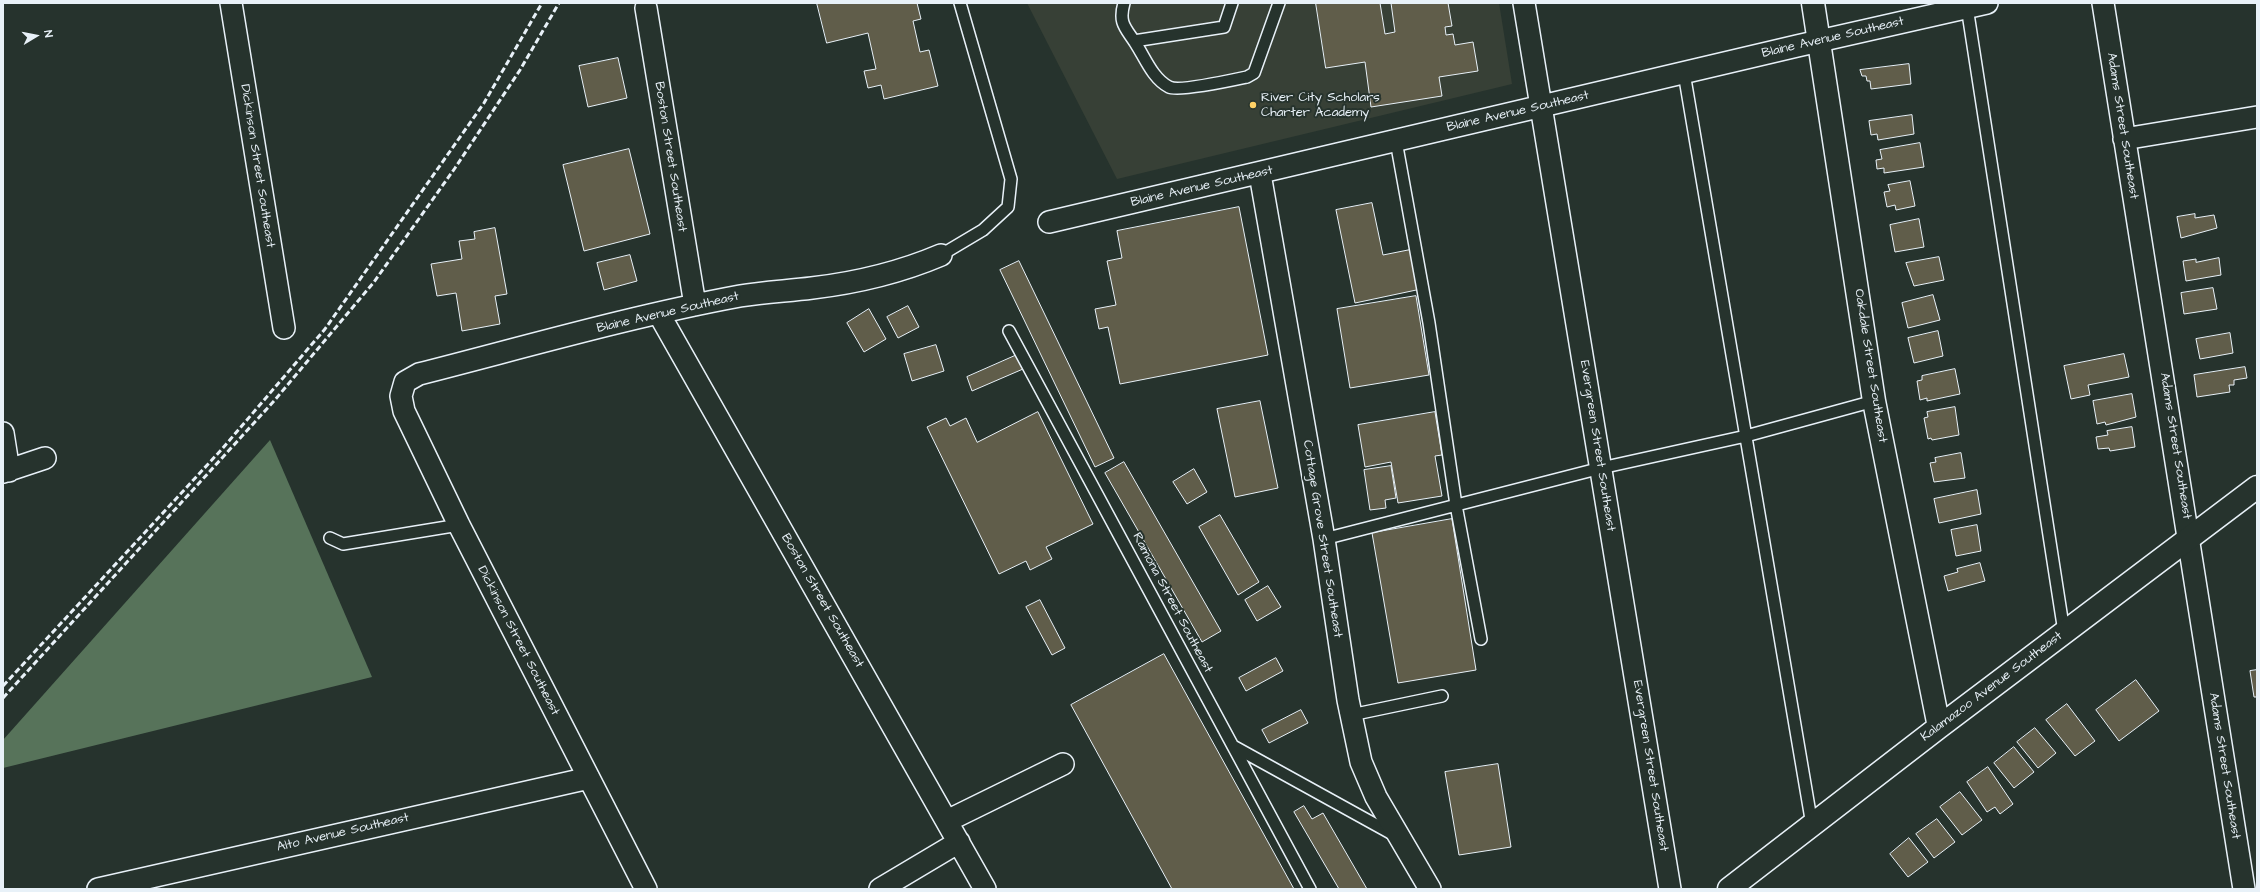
<!DOCTYPE html>
<html>
<head>
<meta charset="utf-8">
<style>
	body { margin:0 }
	#map { position:relative; width:2260px; height:892px; overflow:hidden; background:#26332d; font-family:"Architects Daughter",sans-serif }
	canvas { display:block }
	.frame { position:absolute; inset:0; border:4px solid #e8f1f8; pointer-events:none }
	.north { position:absolute; left:16px; top:16px; width:40px; height:40px; -webkit-text-stroke:3px #26332d; paint-order:stroke; rotate:80deg; font-size:11px; font-weight:700; line-height:16px; text-align:center; color:#e8f1f8 }
	.north::after { content:''; display:block; margin:auto; width:14px; height:18px; background:#e8f1f8; clip-path:polygon(50% 0,100% 100%,50% 72%,0 100%) }
</style>
</head>
<body>
<div id="map">
<canvas width="2260" height="892"></canvas>
<div class="frame"></div>
<div class="north">N</div>
</div>
<script>
const ctx = document.querySelector('canvas').getContext('2d');
ctx.lineJoin = 'round';
function paint(path, color) { ctx.fillStyle = color; ctx.fill(path, 'evenodd'); }
function strokePath(path, color, width, dash) { ctx.strokeStyle = color; ctx.lineWidth = width; ctx.lineCap = dash ? 'butt' : 'round'; ctx.setLineDash(dash || []); ctx.stroke(path); }
function drawText(font, color, halo, rows, align = 'center') {
  ctx.font = font + ' "Architects Daughter",sans-serif'; ctx.lineWidth = 4; ctx.setLineDash([]); ctx.textBaseline = 'middle'; ctx.strokeStyle = halo; ctx.fillStyle = color; for (const [text, x, y, turn = 0] of rows) {
    ctx.save(); ctx.translate(x, y); ctx.rotate((+turn || 0) * Math.PI / 180); ctx.textAlign = isNaN(turn) ? turn : align; if (halo) ctx.strokeText(text, 0, 0); ctx.fillText(text, 0, 0); ctx.restore();
  }
}
paint(new Path2D(`
	M 1027,3 L 1499,3 L 1512,84 L 1117,179 Z`), '#374036');
paint(new Path2D(`
	M 270,440 L 372,677 L 3,768 L 3,740 Z`), '#57735a');
const building = new Path2D(`
	M 817,3 L 917,3 L 921,19 L 913,21 L 920,52 L 929,50 L 938,86 L 884,99 L 881,85 L 868,88 L 864,71 L 876,69 L 868,33 L 827,43 Z
	M 1316,3 L 1380,3 L 1385,34 L 1395,32 L 1391,3 L 1448,3 L 1452,26 L 1445,27 L 1446,35 L 1453,34 L 1455,45 L 1473,42 L 1478,71 L 1439,77 L 1442,96 L 1371,107 L 1365,62 L 1326,68 Z
	M 618,58 L 627,98 L 588,107 L 579,66 Z
	M 1909,64 L 1911,84 L 1871,89 L 1870,81 L 1867,81 L 1866,76 L 1862,76 L 1860,70 Z
	M 1912,115 L 1914,134 L 1878,140 L 1877,134 L 1871,135 L 1869,121 Z
	M 1920,143 L 1924,167 L 1884,173 L 1884,168 L 1877,169 L 1876,160 L 1882,159 L 1880,150 Z
	M 629,149 L 650,234 L 584,251 L 563,165 Z
	M 1910,181 L 1915,206 L 1896,210 L 1895,205 L 1887,207 L 1884,192 L 1890,191 L 1888,185 Z
	M 1372,203 L 1383,255 L 1413,249 L 1421,289 L 1355,303 L 1336,210 Z
	M 1239,207 L 1268,355 L 1120,384 L 1108,327 L 1099,329 L 1095,309 L 1116,305 L 1107,261 L 1122,258 L 1117,231 Z
	M 2195,214 L 2195,218 L 2214,215 L 2217,228 L 2181,238 L 2177,217 Z
	M 1919,219 L 1924,247 L 1895,252 L 1890,225 Z
	M 495,228 L 507,294 L 495,296 L 500,324 L 462,331 L 456,293 L 437,296 L 431,264 L 462,259 L 459,241 L 475,239 L 474,232 Z
	M 630,255 L 637,281 L 604,290 L 597,263 Z
	M 1939,257 L 1944,280 L 1914,286 L 1906,263 Z
	M 2219,258 L 2221,275 L 2186,281 L 2183,261 L 2196,259 L 2196,262 Z
	M 1019,261 L 1114,458 L 1095,467 L 1000,270 Z
	M 2213,288 L 2217,309 L 2184,314 L 2181,293 Z
	M 1933,295 L 1940,320 L 1908,328 L 1902,303 Z
	M 1416,296 L 1429,375 L 1350,388 L 1337,309 Z
	M 908,306 L 919,327 L 898,338 L 887,317 Z
	M 869,309 L 886,339 L 864,352 L 847,323 Z
	M 1938,331 L 1943,356 L 1914,363 L 1908,338 Z
	M 2230,333 L 2233,353 L 2200,359 L 2196,339 Z
	M 936,345 L 944,371 L 912,381 L 904,354 Z
	M 2124,354 L 2129,377 L 2088,385 L 2090,395 L 2071,399 L 2064,366 Z
	M 1017,355 L 1023,369 L 972,391 L 967,377 Z
	M 2245,367 L 2247,378 L 2234,380 L 2234,385 L 2229,385 L 2230,392 L 2197,397 L 2194,375 Z
	M 1955,369 L 1960,394 L 1927,401 L 1927,398 L 1920,400 L 1917,381 L 1922,380 L 1922,376 Z
	M 2132,394 L 2136,417 L 2106,425 L 2105,422 L 2097,424 L 2093,401 Z
	M 1260,401 L 1278,488 L 1235,497 L 1217,409 Z
	M 1955,407 L 1959,435 L 1932,440 L 1931,438 L 1928,439 L 1924,418 L 1928,417 L 1927,412 Z
	M 1038,412 L 1093,524 L 1046,547 L 1052,559 L 1030,570 L 1026,561 L 999,574 L 927,427 L 946,418 L 950,426 L 966,418 L 977,442 Z
	M 1435,412 L 1442,455 L 1435,456 L 1442,496 L 1398,503 L 1391,462 L 1365,467 L 1358,425 Z
	M 2132,427 L 2135,447 L 2110,451 L 2109,448 L 2098,449 L 2096,437 L 2108,435 L 2107,431 Z
	M 1961,453 L 1965,478 L 1934,482 L 1930,463 L 1936,462 L 1935,458 Z
	M 1124,462 L 1221,631 L 1202,642 L 1105,473 Z
	M 1391,466 L 1396,498 L 1385,500 L 1386,508 L 1370,510 L 1364,470 Z
	M 1194,469 L 1207,492 L 1187,504 L 1173,482 Z
	M 1977,490 L 1981,514 L 1939,523 L 1934,499 Z
	M 1220,515 L 1259,582 L 1238,595 L 1199,527 Z
	M 1452,519 L 1476,670 L 1398,683 L 1372,533 Z
	M 1977,525 L 1981,551 L 1956,556 L 1951,530 Z
	M 1980,563 L 1985,581 L 1948,591 L 1944,576 L 1958,572 L 1957,569 Z
	M 1268,586 L 1281,607 L 1257,621 L 1245,600 Z
	M 1040,600 L 1065,648 L 1052,655 L 1026,607 Z
	M 1164,654 L 1294,889 L 1172,889 L 1071,705 Z
	M 1276,658 L 1283,671 L 1246,691 L 1239,678 Z
	M 2257,670 L 2257,697 L 2254,697 L 2250,671 Z
	M 2136,680 L 2159,711 L 2119,741 L 2096,710 Z
	M 2067,704 L 2095,741 L 2075,756 L 2046,720 Z
	M 1301,710 L 1308,723 L 1269,743 L 1262,730 Z
	M 2035,728 L 2056,753 L 2038,768 L 2017,742 Z
	M 2014,747 L 2034,772 L 2014,788 L 1994,763 Z
	M 1498,764 L 1511,847 L 1459,855 L 1445,772 Z
	M 1988,767 L 2013,804 L 2000,814 L 1995,807 L 1987,812 L 1967,782 Z
	M 1960,792 L 1982,820 L 1962,835 L 1940,807 Z
	M 1304,806 L 1312,819 L 1323,813 L 1367,889 L 1339,889 L 1294,812 Z
	M 1937,819 L 1955,842 L 1934,858 L 1916,834 Z
	M 1909,838 L 1928,862 L 1908,877 L 1890,854 Z`);
paint(building, '#605d4a');
strokePath(building, '#e8f1f8', 1);
const lane = new Path2D(`
	M 1124,3 C 1118,24 1126,28 1136,44 C 1145,58 1153,79 1169,87 C 1179,92 1233,80 1247,77 L 1254,73 L 1279,3
	M 1967,7 L 2064,632
	M 1134,41 L 1224,27 L 1232,3
	M 1684,73 L 1812,825
	M 1396,141 L 1429,323 L 1456,505 L 1481,639
	M 941,255 L 983,230 L 1008,207 L 1011,179 L 960,3
	M 1009,331 L 1310,889
	M 330,538 L 343,544 L 459,525
	M 1324,539 L 1601,468 L 1746,436 L 1874,401
	M 1351,715 L 1442,696
	M 1233,746 L 1396,836`);
const street = new Path2D(`
	M 231,3 L 284,328
	M 1524,3 L 1670,889
	M 2103,3 L 2244,889
	M 646,8 L 695,305
	M 2124,139 L 2257,117
	M 1260,174 L 1324,539 L 1348,700 L 1361,762 L 1376,797 L 1430,889
	M 1049,222 L 1797,46 L 1987,3
	M 659,314 L 985,889
	M 3,433 L 9,471
	M 3,472 L 45,458
	M 947,821 L 1063,764
	M 98,889 L 589,778
	M 646,889 L 459,525 L 404,411 L 401,396 L 405,382 L 419,374 C 525,347 632,316 740,296 C 764,292 788,291 812,288 C 855,283 901,272 941,255
	M 880,889 L 959,842`);
const secondary = new Path2D(`
	M 1813,3 L 1874,401 L 1939,727
	M 1729,889 L 1939,727 L 2257,487`);
strokePath(lane, '#e8f1f8', 14);
strokePath(street, '#e8f1f8', 24);
strokePath(secondary, '#e8f1f8', 25);
strokePath(lane, '#26332d', 11);
strokePath(street, '#26332d', 21);
strokePath(secondary, '#26332d', 22);
strokePath(new Path2D(`
	M 3,686 L 222,449 L 325,329 L 484,103 L 542,3
	M 3,698 L 274,401 L 374,282 L 455,168 L 520,70 L 559,3`), '#e8f1f8', 3, [6, 3]);
for (const [x, y, r, color] of [
	[1253,105,4,"#ffd166"]
]) { const dot = new Path2D(); dot.arc(x, y, r, 0, 2 * Math.PI); ctx.fillStyle = color; ctx.fill(dot); strokePath(dot, '#26332d', 1.5); }
drawText('13px', '#e8f1f8', '#26332d', [
	["Blaine Avenue Southeast",1833,38,-13],
	["Blaine Avenue Southeast",1518,112,-13],
	["Adams Street Southeast",2122,126,81],
	["Boston Street Southeast",670,157,81],
	["Dickinson Street Southeast",257,166,81],
	["Blaine Avenue Southeast",1202,187,-13],
	["Blaine Avenue Southeast",668,313,-13],
	["Oakdale Street Southeast",1870,366,81],
	["Evergreen Street Southeast",1597,446,81],
	["Adams Street Southeast",2175,446,81],
	["Cottage Grove Street Southeast",1322,539,81],
	["Boston Street Southeast",822,601,60],
	["Ramona Street Southeast",1172,603,62],
	["Dickinson Street Southeast",518,641,63],
	["Kalamazoo Avenue Southeast",1992,687,-37],
	["Evergreen Street Southeast",1650,766,81],
	["Adams Street Southeast",2224,766,81],
	["Alto Avenue Southeast",343,833,-13]
]);
drawText('13px', '#e8f1f8', '#26332d', [
	["River City Scholars",1261,98],
	["Charter Academy",1261,113]
], 'left');
</script>
</body>
</html>
